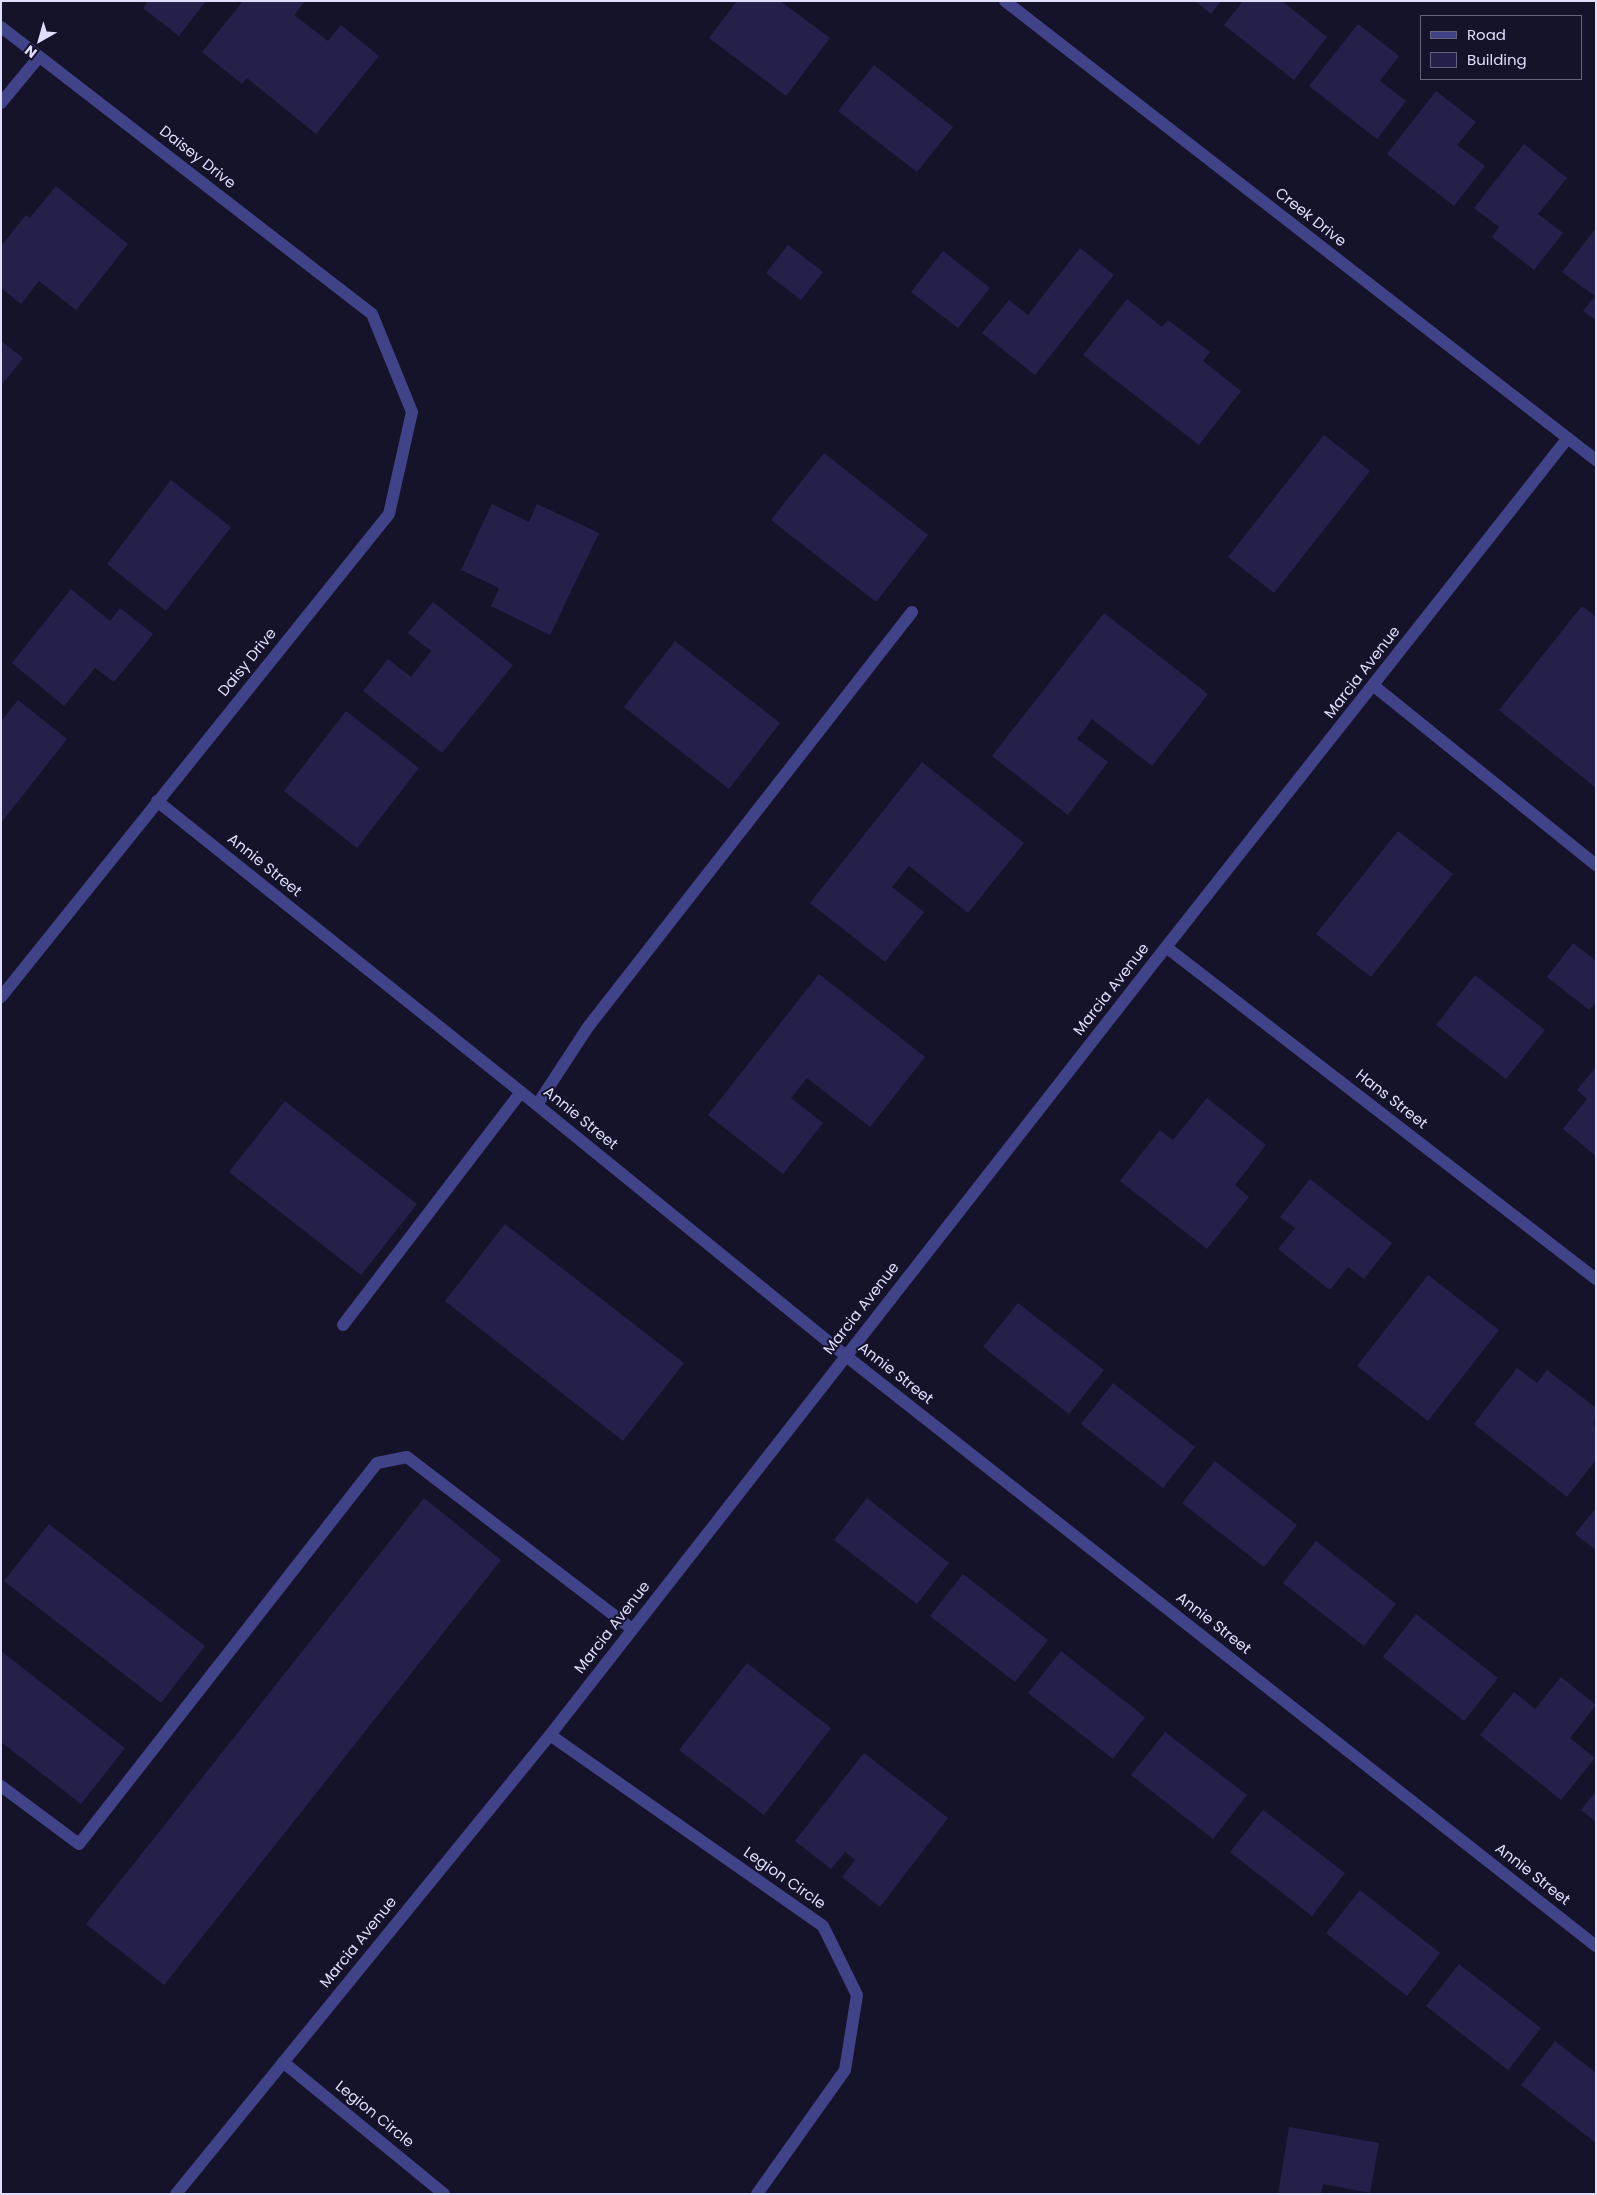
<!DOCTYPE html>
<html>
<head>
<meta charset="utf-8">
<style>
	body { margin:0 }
	#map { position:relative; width:1597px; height:2195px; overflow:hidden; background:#15132a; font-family:Poppins,sans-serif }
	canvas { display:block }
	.frame { position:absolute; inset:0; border:2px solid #dfdefd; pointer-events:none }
	.legend { position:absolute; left:1420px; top:15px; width:162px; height:65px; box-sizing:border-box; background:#15132a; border:1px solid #66647e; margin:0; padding:6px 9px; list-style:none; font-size:15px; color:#dfdefd }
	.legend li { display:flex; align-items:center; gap:10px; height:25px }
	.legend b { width:25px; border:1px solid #66647e }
	.north { position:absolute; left:15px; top:15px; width:50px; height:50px; -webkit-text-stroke:4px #15132a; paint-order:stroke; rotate:218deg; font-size:14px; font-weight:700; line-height:20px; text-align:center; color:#dfdefd }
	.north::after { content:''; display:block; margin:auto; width:18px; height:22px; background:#dfdefd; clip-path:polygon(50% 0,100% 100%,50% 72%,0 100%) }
</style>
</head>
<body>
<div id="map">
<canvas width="1597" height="2195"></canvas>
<div class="frame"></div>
<ul class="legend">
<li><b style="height:6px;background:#404387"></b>Road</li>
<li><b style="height:14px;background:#25204a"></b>Building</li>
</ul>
<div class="north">N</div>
</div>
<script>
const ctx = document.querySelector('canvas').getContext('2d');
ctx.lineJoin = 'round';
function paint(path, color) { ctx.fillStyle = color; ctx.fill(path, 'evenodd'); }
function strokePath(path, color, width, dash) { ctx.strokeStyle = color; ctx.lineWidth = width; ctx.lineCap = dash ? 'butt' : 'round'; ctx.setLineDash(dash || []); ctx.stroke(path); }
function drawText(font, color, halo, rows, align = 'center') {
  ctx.font = font + ' Poppins,sans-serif'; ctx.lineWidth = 4; ctx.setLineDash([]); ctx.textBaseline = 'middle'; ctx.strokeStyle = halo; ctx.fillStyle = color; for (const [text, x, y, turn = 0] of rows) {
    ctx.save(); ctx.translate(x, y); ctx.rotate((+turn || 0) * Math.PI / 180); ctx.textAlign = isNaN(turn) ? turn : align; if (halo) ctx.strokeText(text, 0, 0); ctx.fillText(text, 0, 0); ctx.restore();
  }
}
paint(new Path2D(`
	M 148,1 L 206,1 L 179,36 L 143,8 Z
	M 243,1 L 305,1 L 294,15 L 328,41 L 341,25 L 379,56 L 316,134 L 247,78 L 242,84 L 202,52 Z
	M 737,1 L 780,1 L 830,38 L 786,96 L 709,38 Z
	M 1195,1 L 1221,1 L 1211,14 Z
	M 1243,1 L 1282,1 L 1327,37 L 1294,80 L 1224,25 Z
	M 1358,24 L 1399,56 L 1380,81 L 1406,101 L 1377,139 L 1309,86 Z
	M 874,65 L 953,127 L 917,172 L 838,111 Z
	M 1436,91 L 1476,122 L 1457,145 L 1485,166 L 1454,206 L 1387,154 Z
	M 1524,144 L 1567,178 L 1538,214 L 1563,233 L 1534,270 L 1492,237 L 1499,227 L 1474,208 Z
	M 56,186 L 128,244 L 76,310 L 39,281 L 21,304 L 1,288 L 1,246 L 26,215 L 30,218 Z
	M 1596,228 L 1596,320 L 1583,311 L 1595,296 L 1562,272 Z
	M 788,245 L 823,272 L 801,300 L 766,273 Z
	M 1080,248 L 1114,275 L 1035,375 L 982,333 L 1009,300 L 1028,315 Z
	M 943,251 L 990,288 L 958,328 L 911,292 Z
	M 1127,299 L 1162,327 L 1168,320 L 1210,352 L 1203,361 L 1241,391 L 1199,445 L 1083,355 Z
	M 1,341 L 23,358 L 1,386 Z
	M 1324,435 L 1370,471 L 1274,593 L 1228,557 Z
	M 824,453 L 928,535 L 876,602 L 771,520 Z
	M 171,480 L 231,527 L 166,611 L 107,564 Z
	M 492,504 L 529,522 L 537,504 L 599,533 L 550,635 L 491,606 L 499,588 L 461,570 Z
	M 71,589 L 110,621 L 120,608 L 153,634 L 114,682 L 95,668 L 64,706 L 12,663 Z
	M 433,602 L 513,665 L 442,753 L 363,691 L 388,659 L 411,677 L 431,651 L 408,633 Z
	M 1582,606 L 1596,617 L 1596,788 L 1499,710 Z
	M 1104,613 L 1208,694 L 1152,766 L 1092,719 L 1077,739 L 1108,762 L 1068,815 L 992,756 Z
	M 675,641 L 780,723 L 729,789 L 624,707 Z
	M 18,700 L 67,739 L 1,823 L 1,721 Z
	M 346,711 L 419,768 L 357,848 L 284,791 Z
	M 922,762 L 1024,843 L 968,913 L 909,866 L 892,887 L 924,912 L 885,962 L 810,903 Z
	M 1398,831 L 1453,874 L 1371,977 L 1316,934 Z
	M 1573,943 L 1596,961 L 1596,1002 L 1589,1010 L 1547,977 Z
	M 819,974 L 925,1057 L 870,1127 L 807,1078 L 791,1098 L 823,1123 L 783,1174 L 708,1115 Z
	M 1475,975 L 1545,1030 L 1506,1079 L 1436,1025 Z
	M 1596,1067 L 1596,1156 L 1563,1129 L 1587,1099 L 1577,1090 Z
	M 1207,1098 L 1266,1145 L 1235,1185 L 1249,1197 L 1207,1249 L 1120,1181 L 1160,1130 L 1173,1140 Z
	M 285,1101 L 417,1204 L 361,1275 L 229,1172 Z
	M 1310,1179 L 1392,1243 L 1364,1279 L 1348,1267 L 1330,1290 L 1278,1249 L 1295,1228 L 1280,1217 Z
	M 505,1224 L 684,1363 L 623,1441 L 445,1301 Z
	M 1428,1275 L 1499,1330 L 1428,1421 L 1357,1366 Z
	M 1018,1303 L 1104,1370 L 1069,1414 L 983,1347 Z
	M 1517,1368 L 1537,1383 L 1547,1370 L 1596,1408 L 1594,1425 L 1596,1427 L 1596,1460 L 1567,1497 L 1474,1424 Z
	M 1113,1383 L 1195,1447 L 1163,1488 L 1081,1424 Z
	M 1215,1461 L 1297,1525 L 1264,1567 L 1182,1503 Z
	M 424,1498 L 501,1560 L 164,1985 L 86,1924 Z
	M 867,1498 L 949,1563 L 917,1604 L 834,1540 Z
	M 1596,1508 L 1596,1550 L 1575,1534 Z
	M 49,1524 L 205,1646 L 161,1703 L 4,1581 Z
	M 1316,1541 L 1396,1604 L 1364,1646 L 1283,1583 Z
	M 963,1574 L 1048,1640 L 1015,1682 L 930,1616 Z
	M 1416,1614 L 1498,1678 L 1464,1721 L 1383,1657 Z
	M 1,1651 L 125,1748 L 81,1804 L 1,1742 Z
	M 1061,1651 L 1145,1717 L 1113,1759 L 1028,1693 Z
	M 747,1663 L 831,1728 L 764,1815 L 679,1750 Z
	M 1561,1677 L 1596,1705 L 1570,1738 L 1595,1758 L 1561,1800 L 1480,1735 L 1514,1692 L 1535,1709 Z
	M 1165,1732 L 1247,1795 L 1213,1839 L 1131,1775 Z
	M 864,1753 L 948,1818 L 880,1907 L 842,1877 L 855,1860 L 845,1852 L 831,1869 L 795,1841 Z
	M 1596,1791 L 1596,1822 L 1581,1810 Z
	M 1263,1810 L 1345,1873 L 1312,1916 L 1230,1852 Z
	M 1360,1890 L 1440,1953 L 1407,1996 L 1326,1933 Z
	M 1459,1964 L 1541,2028 L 1508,2070 L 1426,2006 Z
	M 1555,2041 L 1596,2073 L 1596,2143 L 1521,2085 Z
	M 1289,2127 L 1379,2143 L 1370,2193 L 1323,2184 L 1321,2194 L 1278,2194 Z`), '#25204a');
strokePath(new Path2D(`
	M 1005,1 L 1596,460
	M 1,27 L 372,314 L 412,412 L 389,514 L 1,997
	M 1,103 L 39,57
	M 1374,686 L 1596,865
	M 157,801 L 521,1092 L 846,1356 L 1596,1946
	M 1166,947 L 1596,1279
	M 537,1105 L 588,1027 L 912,612
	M 343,1325 L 521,1092
	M 550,1735 L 823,1926 L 857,1995 L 845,2070 L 757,2194
	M 1,1786 L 79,1844 L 377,1463 L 407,1457 L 632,1629
	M 283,2062 L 444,2194
	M 176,2194 L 550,1735 L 1166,947 L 1567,439`), '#404387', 12);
drawText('15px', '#dfdefd', '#15132a', [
	["Daisey Drive",197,158,38],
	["Creek Drive",1310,218,38],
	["Daisy Drive",248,663,-51],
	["Marcia Avenue",1363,673,-52],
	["Annie Street",264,866,39],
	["Marcia Avenue",1112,990,-52],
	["Hans Street",1391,1100,38],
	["Annie Street",580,1119,39],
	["Marcia Avenue",862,1309,-52],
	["Annie Street",895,1374,38],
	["Annie Street",1213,1624,38],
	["Marcia Avenue",613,1628,-52],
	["Annie Street",1532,1875,38],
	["Legion Circle",784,1879,35],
	["Marcia Avenue",359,1943,-51],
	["Legion Circle",374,2115,39]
]);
</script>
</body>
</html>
